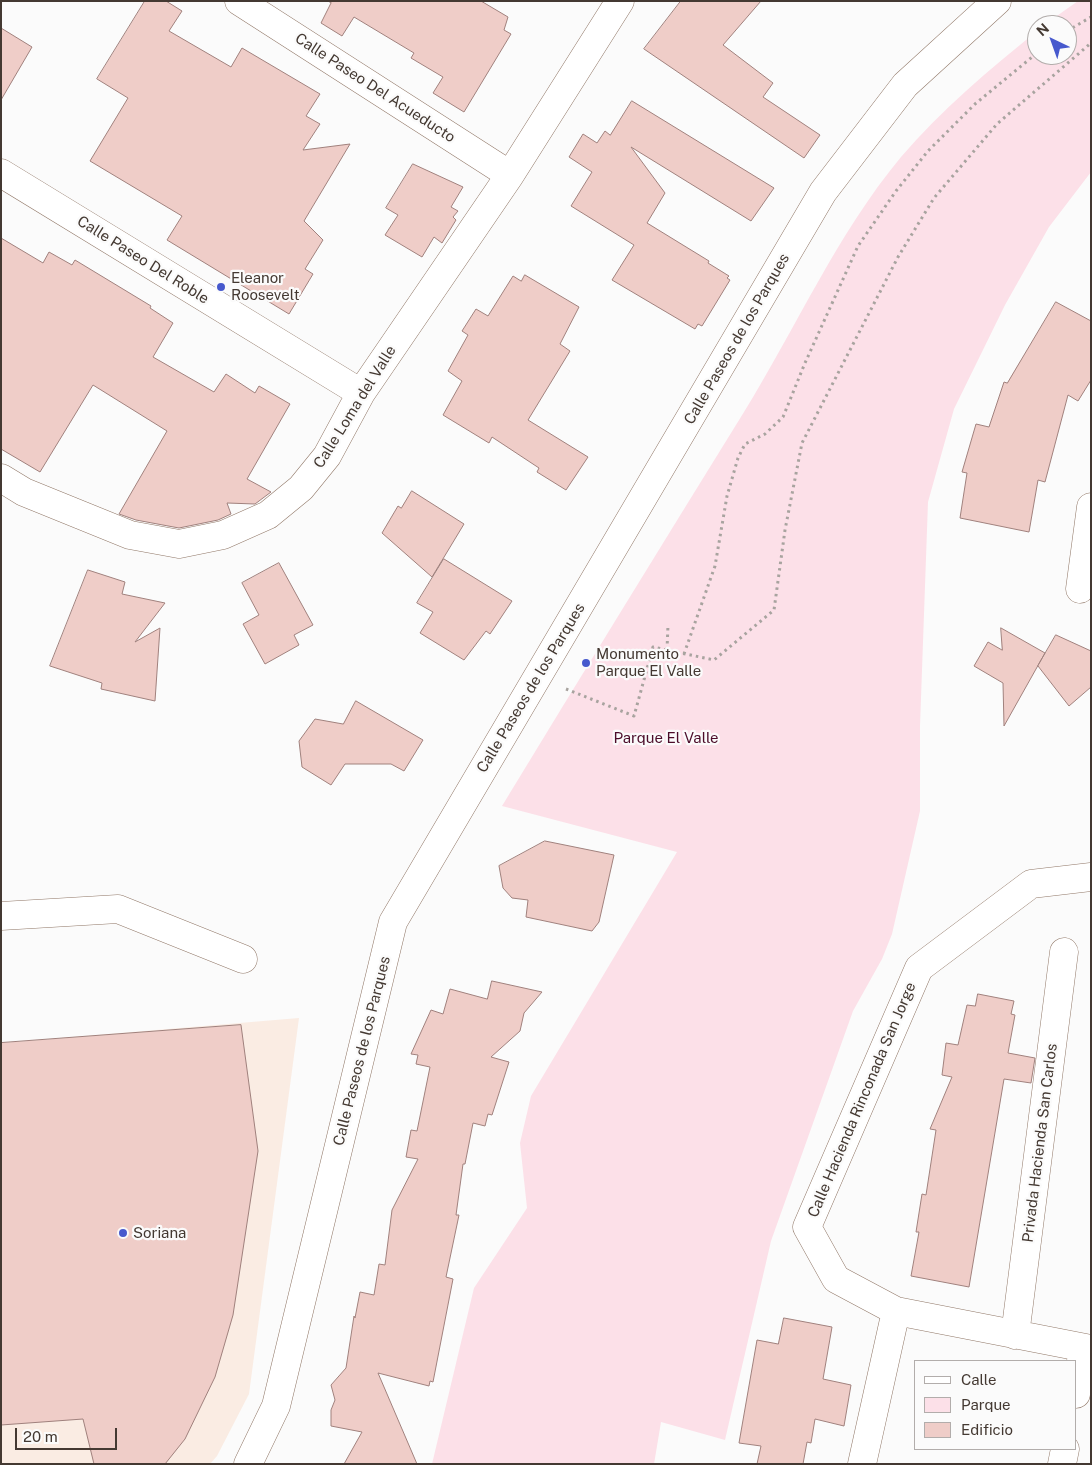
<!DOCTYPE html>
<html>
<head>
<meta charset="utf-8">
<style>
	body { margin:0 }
	#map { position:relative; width:1092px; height:1465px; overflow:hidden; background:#fbfbfb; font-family:"Public Sans",sans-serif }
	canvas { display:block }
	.frame { position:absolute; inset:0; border:2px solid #443932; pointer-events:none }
	.legend { position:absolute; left:914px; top:1360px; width:162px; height:90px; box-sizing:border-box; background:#fbfbfb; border:1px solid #b2adab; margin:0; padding:6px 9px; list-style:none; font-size:15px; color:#443932 }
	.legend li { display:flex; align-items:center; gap:10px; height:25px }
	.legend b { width:25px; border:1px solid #b2adab }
	.north { position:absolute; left:1027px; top:15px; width:50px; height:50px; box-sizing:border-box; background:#fbfbfb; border:1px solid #b2adab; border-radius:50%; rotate:318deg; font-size:14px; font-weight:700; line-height:20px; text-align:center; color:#443932 }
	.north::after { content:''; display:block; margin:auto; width:18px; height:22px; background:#4759cd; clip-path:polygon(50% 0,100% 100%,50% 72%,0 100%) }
	.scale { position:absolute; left:15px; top:1428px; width:102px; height:22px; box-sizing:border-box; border:2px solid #443932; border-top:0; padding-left:6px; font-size:15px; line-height:18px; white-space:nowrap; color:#443932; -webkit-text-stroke:4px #fbfbfb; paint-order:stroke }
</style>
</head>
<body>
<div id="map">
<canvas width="1092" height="1465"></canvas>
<div class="frame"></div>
<ul class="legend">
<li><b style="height:6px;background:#fff"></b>Calle</li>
<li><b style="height:14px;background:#fce0e8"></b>Parque</li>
<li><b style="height:14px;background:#efcdc8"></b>Edificio</li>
</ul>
<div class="north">N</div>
<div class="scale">20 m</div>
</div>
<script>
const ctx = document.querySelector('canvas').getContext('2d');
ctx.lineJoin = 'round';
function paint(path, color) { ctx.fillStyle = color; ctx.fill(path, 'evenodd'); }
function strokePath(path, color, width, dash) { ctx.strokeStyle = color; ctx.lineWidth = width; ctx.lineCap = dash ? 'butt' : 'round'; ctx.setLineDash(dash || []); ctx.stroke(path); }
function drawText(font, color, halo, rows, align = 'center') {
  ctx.font = font + ' "Public Sans",sans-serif'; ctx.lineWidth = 4.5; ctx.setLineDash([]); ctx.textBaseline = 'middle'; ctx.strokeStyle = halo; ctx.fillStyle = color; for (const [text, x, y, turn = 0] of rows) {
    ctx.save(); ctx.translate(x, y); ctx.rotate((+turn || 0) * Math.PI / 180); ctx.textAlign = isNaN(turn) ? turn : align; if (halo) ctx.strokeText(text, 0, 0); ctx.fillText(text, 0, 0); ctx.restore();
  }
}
paint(new Path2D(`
	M 299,1018 L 249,1394 L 217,1456 L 210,1464 L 1,1464 L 1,1043 Z`), '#faece3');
paint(new Path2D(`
	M 1078,1 L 1091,1 L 1091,172 L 1049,227 L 1005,305 L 954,409 L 928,502 L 920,726 L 920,811 L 892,934 L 882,959 L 853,1011 L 771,1241 L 725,1440 L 661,1422 L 654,1464 L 432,1464 L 474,1288 L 527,1208 L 520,1143 L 531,1096 L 677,852 L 502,806 C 582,674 663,543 744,412 C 796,328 837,234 901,157 C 941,110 989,70 1037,31 L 1037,55 L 1067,55 L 1067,25 L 1044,25 Z`), '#fce0e8');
const building = new Path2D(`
	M 145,1 L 166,1 L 182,11 L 169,31 L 231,67 L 242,48 L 320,94 L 306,116 L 320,124 L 303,150 L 350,144 L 304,221 L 323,240 L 305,269 L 313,274 L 289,314 L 167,240 L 182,216 L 90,161 L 128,98 L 97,79 Z
	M 328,1 L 481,1 L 508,17 L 504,30 L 511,34 L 464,112 L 433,93 L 443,77 L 411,58 L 414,53 L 354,17 L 342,36 L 321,23 L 331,3 Z
	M 681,1 L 761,1 L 723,45 L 773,83 L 763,97 L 820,135 L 804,158 L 644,49 Z
	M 1,28 L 32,47 L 1,100 Z
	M 632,101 L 774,188 L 751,221 L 631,147 L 665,193 L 647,223 L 709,261 L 708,263 L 729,276 L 727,278 L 730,280 L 702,326 L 698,324 L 695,329 L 612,280 L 634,245 L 571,206 L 592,172 L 569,157 L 583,134 L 597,143 L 605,131 L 610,135 Z
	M 413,164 L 463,187 L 451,207 L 458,211 L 453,217 L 456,220 L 442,243 L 434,237 L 422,257 L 385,235 L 398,215 L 386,208 Z
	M 1,238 L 43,263 L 49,252 L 72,265 L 75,260 L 151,306 L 150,308 L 173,323 L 153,357 L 214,392 L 226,374 L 255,393 L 259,386 L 290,404 L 247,479 L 271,492 L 255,504 L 227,503 L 231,514 L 218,520 L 179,528 L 136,520 L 119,514 L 167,431 L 93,385 L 40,472 L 1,449 Z
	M 525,275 L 579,307 L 560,344 L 570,351 L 528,420 L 588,457 L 566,490 L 537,472 L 539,468 L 492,437 L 489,443 L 443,415 L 462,381 L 448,371 L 468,335 L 462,331 L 476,309 L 488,316 L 513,276 L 521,281 Z
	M 1056,302 L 1091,321 L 1091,380 L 1078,401 L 1068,395 L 1045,482 L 1038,480 L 1029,532 L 960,518 L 967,473 L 962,472 L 976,424 L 989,427 L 1004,382 L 1007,383 Z
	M 412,491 L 464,524 L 432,577 L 382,533 L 398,506 L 401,508 Z
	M 444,559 L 512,601 L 490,634 L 486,631 L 464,660 L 420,633 L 433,612 L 417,603 Z
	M 279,563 L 313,625 L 294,635 L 299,645 L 265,664 L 243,624 L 259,615 L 242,583 Z
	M 88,570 L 125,582 L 122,594 L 165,603 L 135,642 L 160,628 L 155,701 L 101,689 L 102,683 L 50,666 Z
	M 1001,628 L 1045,653 L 1004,726 L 1003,683 L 974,666 L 988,642 L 1002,650 Z
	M 1056,635 L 1091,651 L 1091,687 L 1069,706 L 1038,666 Z
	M 356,701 L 423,740 L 404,771 L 391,764 L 345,764 L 331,785 L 302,767 L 299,741 L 315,719 L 343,724 Z
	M 545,841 L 614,855 L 599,922 L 592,931 L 526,917 L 528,900 L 512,898 L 503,888 L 499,866 Z
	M 492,981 L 542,992 L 524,1013 L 520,1031 L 491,1057 L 509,1062 L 492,1115 L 488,1114 L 485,1126 L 473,1123 L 465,1164 L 463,1164 L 456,1215 L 459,1215 L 446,1277 L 453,1279 L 433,1382 L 430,1381 L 429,1386 L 378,1373 L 417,1464 L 344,1464 L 362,1432 L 331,1426 L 331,1410 L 335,1400 L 331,1385 L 346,1368 L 354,1316 L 355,1318 L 360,1292 L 374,1295 L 379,1264 L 385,1265 L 392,1210 L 418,1159 L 406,1157 L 411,1130 L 417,1131 L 430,1067 L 416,1064 L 418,1055 L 411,1054 L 431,1010 L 443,1014 L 450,989 L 487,999 Z
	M 978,994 L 1014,1001 L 1011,1014 L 1015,1015 L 1008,1053 L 1035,1058 L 1031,1083 L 1004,1079 L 969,1287 L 911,1276 L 919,1232 L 916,1232 L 922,1194 L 926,1195 L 936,1130 L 930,1129 L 952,1077 L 942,1075 L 946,1043 L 958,1045 L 967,1005 L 975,1006 Z
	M 241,1025 L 258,1151 L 233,1315 L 215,1377 L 185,1439 L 165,1464 L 94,1464 L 83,1419 L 1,1425 L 1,1043 Z
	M 784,1318 L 832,1327 L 823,1379 L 851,1385 L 844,1426 L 815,1419 L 811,1443 L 807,1442 L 803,1464 L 757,1464 L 761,1446 L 739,1443 L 757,1340 L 778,1344 Z`);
paint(building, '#efcdc8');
strokePath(building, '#a0817d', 1);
const minor = new Path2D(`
	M 239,1 L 510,175
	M 1,173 L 361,393
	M 1,478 L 24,492 L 130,535 L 179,544 L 223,535 L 268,515 L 301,488 L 327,456 L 361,393 L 510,175 L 620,1
	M 1080,589 L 1091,507
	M 1091,877 L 1031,884 L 919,968 L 807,1227 L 836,1279 L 896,1311 L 1091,1349
	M 1,916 L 118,909 L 243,959
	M 1015,1335 L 1064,952
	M 1076,1394 L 1083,1348
	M 248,1464 L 276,1406 L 393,922 L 823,192 L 905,85 L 997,1
	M 862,1464 L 896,1311
	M 1062,1464 L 1065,1449`);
strokePath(minor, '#917868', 29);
strokePath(new Path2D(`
	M 1067,31 L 1091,17
	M 667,650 L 668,625
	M 684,654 L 715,566 L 727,496 L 738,458 L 745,444 L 765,434 L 783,417 L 805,363 L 858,246 L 896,191 L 928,151 L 975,104 L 1037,53
	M 566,689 L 634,716 L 653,647 L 714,660 L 774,610 L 785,530 L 802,443 L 898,257 L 934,198 L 997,124 L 1091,43`), '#a8a39f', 3, [2.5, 4]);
strokePath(minor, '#fff', 28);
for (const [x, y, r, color] of [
	[221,287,5,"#4759cd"],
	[586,663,5,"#4759cd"],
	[123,1233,5,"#4759cd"]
]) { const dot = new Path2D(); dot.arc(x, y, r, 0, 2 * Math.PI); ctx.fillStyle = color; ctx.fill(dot); strokePath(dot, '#fbfbfb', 2); }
drawText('15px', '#443932', '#fbfbfb', [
	["Calle Paseo Del Acueducto",375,88,33],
	["Calle Paseo Del Roble",143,260,32],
	["Calle Paseos de los Parques",737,339,-60],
	["Calle Loma del Valle",355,407,-58],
	["Calle Paseos de los Parques",531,688,-59],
	["Calle Paseos de los Parques",362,1051,-76],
	["Calle Hacienda Rinconada San Jorge",862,1100,-67],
	["Privada Hacienda San Carlos",1040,1143,-83]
]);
drawText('15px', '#443932', '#fbfbfb', [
	["Eleanor",231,278],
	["Roosevelt",231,295],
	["Monumento",596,654],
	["Parque El Valle",596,671],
	["Soriana",133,1233]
], 'left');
drawText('15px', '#4c0d2a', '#fbfbfb', [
	["Parque El Valle",666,738]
]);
</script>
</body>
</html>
